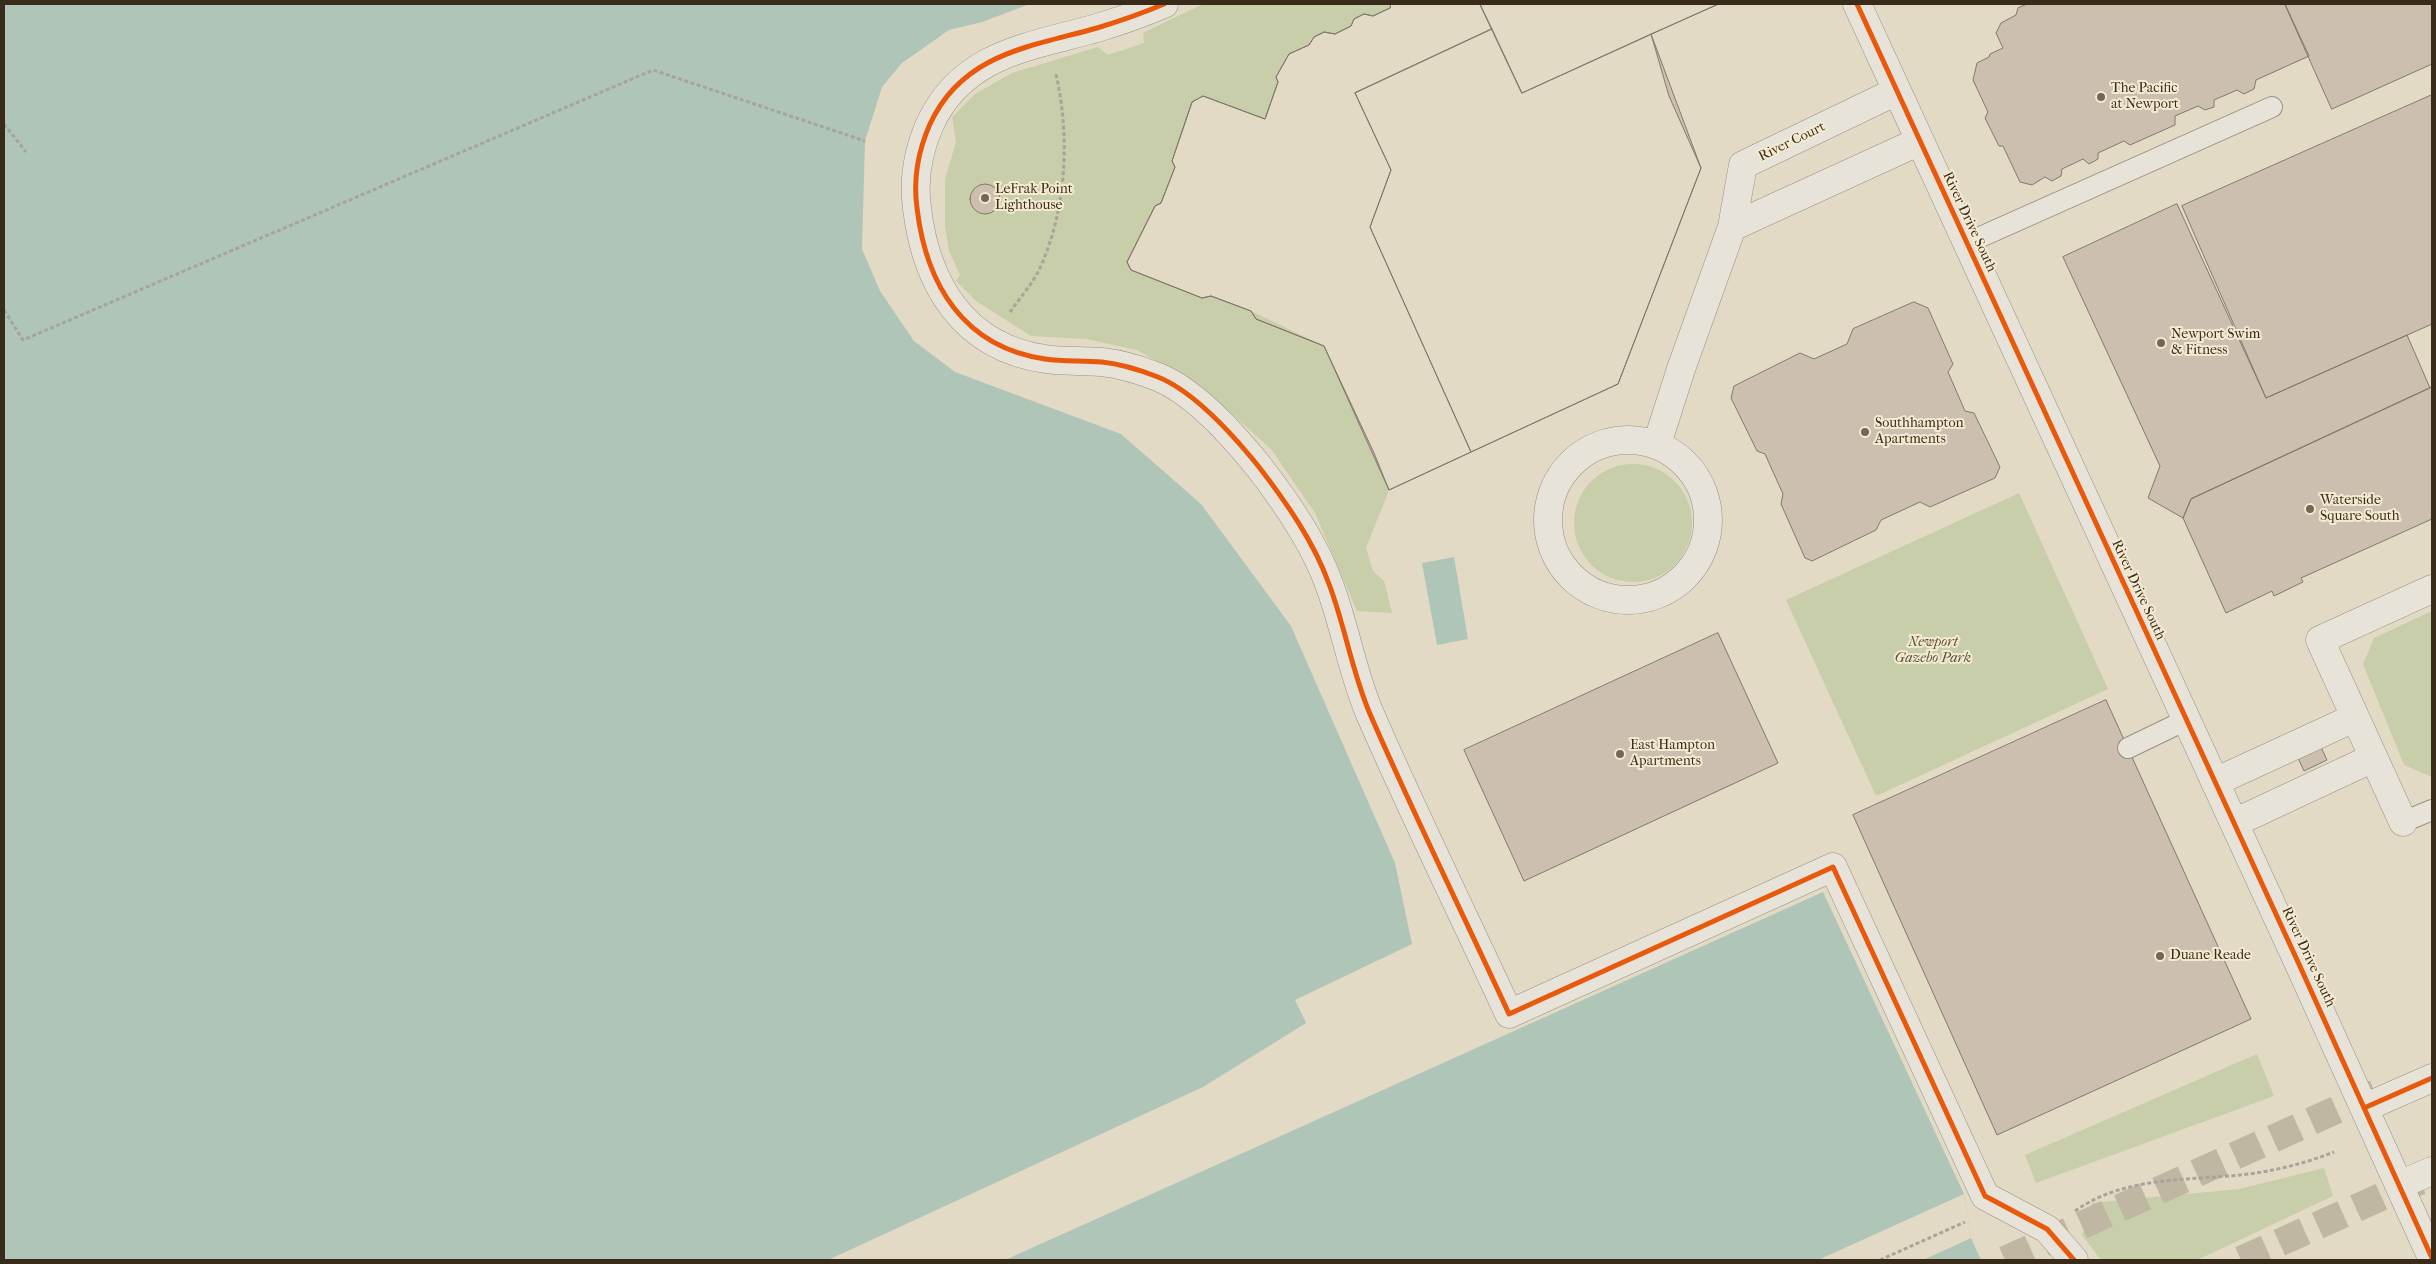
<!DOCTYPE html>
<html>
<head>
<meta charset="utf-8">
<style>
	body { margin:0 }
	#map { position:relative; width:2436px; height:1264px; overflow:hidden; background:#e2dac5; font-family:"IM FELL French Canon",serif }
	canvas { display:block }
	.frame { position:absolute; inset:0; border:5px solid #392b19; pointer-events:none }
</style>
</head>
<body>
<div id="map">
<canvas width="2436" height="1264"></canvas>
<div class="frame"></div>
</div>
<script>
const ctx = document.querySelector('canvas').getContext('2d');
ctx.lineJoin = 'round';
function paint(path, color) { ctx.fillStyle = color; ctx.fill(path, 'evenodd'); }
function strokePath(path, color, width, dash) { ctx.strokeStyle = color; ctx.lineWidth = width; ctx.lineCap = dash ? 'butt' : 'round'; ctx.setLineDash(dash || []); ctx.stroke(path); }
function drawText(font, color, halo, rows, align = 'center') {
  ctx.font = font + ' "IM FELL French Canon",serif'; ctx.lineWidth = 4; ctx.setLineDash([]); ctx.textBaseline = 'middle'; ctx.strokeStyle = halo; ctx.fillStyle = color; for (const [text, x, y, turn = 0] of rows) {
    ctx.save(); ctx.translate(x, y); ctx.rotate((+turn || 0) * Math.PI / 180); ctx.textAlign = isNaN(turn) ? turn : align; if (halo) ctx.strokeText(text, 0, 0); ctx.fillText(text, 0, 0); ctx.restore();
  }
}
paint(new Path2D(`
	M 1203,4 L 1391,4 L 1390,8 L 1373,16 L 1364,14 L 1354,19 L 1351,26 L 1335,34 L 1324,32 L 1314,37 L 1309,45 L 1289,54 L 1276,77 L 1278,82 L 1265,119 L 1203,96 L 1193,102 L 1172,161 L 1175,167 L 1161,203 L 1155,206 L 1127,262 L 1131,270 L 1202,298 L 1211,296 L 1251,311 L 1324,346 L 1374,453 L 1389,490 L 1366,548 L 1373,571 L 1384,581 L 1392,613 L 1357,611 L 1315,513 L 1271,449 L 1203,388 L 1137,350 L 1086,339 L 1031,336 L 976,301 L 956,281 L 960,275 L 949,251 L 945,227 L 945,179 L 956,142 L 952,117 L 975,94 L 1012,73 L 1098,47 L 1108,55 L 1144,43 L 1143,33 Z
	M1574 523a59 59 0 1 1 118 0a59 59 0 1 1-118 0Z
	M 2019,493 L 2108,689 L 1876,796 L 1786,600 Z
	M 2432,611 L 2432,777 L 2404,765 L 2363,664 L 2374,638 Z
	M 2257,1054 L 2274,1096 L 2036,1183 L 2025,1155 Z
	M 2324,1168 L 2333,1196 L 2197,1260 L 2101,1260 L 2082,1235 L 2092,1203 L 2239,1189 Z`), '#c8cdaa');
paint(new Path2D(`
	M 4,4 L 1030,4 L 982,22 L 949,30 L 902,63 L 882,87 L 865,141 L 862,249 L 880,291 L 914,341 L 955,372 L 1121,434 L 1201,504 L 1291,626 L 1395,863 L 1412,944 L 1295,1000 L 1306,1023 L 1203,1087 L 828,1260 L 4,1260 Z
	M 1454,557 L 1468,639 L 1437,645 L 1422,563 Z
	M 1823,892 L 1964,1194 L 1971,1238 L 1981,1260 L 1005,1260 Z`), '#afc5b8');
paint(new Path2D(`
	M 1964,1194 L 1971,1238 L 1923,1260 L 1818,1260 Z`), '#e2dac5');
const building = new Path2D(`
	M 1391,4 L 1719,4 L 1651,34 L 1669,96 L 1701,168 L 1618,384 L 1389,490 L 1374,453 L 1324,346 L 1256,319 L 1251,311 L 1211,296 L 1202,298 L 1131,270 L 1127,262 L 1155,206 L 1161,203 L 1175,167 L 1172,161 L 1192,102 L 1203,96 L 1265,119 L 1278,82 L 1276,77 L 1289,54 L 1309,45 L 1314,37 L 1324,32 L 1335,34 L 1351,26 L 1354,19 L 1364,14 L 1373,16 L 1390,8 Z
	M 1391,4 L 1480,4 L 1492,29 L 1355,93 L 1391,170 L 1370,227 L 1471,452 L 1389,490 L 1324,346 L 1256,319 L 1251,311 L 1211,296 L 1202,298 L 1131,270 L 1127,262 L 1155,206 L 1161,203 L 1175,167 L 1172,161 L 1192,102 L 1203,96 L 1265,119 L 1278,82 L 1276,77 L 1289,54 L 1309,45 L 1314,37 L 1324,32 L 1335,34 L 1351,26 L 1354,19 L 1364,14 L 1373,16 L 1390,8 Z
	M 1480,4 L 1718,4 L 1522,93 Z
	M 2028,4 L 2285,4 L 2309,56 L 2256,80 L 2254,89 L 2244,94 L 2237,90 L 2214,100 L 2214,107 L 2205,110 L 2198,106 L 2175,116 L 2175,125 L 2130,145 L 2124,141 L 2098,153 L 2098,159 L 2089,164 L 2083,159 L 2062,169 L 2061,176 L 2052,181 L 2045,177 L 2032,185 L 2020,182 L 2003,146 L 1999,146 L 1985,118 L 1988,112 L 1973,80 L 1977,63 L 1989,57 L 1990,54 L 2003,48 L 1996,33 L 2001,23 L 2016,15 L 2018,8 Z
	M 2285,4 L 2432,4 L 2432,64 L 2332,109 Z
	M 1492,29 L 1522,93 L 1651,34 L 1701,168 L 1618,384 L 1471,452 L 1370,227 L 1391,170 L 1355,93 Z
	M 2432,95 L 2432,324 L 2266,398 L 2182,206 Z
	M970 199a15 15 0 1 1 30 0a15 15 0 1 1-30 0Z
	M 2177,204 L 2266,398 L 2407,335 L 2430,388 L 2191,499 L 2183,518 L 2148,498 L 2160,466 L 2063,257 Z
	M 1914,302 L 1928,308 L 1953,364 L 1948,372 L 1965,411 L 1974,413 L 2000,467 L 1995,478 L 1930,507 L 1920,502 L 1881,520 L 1876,530 L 1812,561 L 1805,558 L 1781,504 L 1783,494 L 1765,454 L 1757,451 L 1731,398 L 1734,386 L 1800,353 L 1814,359 L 1847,344 L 1853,329 Z
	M 2432,387 L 2432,519 L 2301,578 L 2303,582 L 2274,596 L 2272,591 L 2226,613 L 2183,518 L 2191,499 Z
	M 1718,633 L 1778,763 L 1524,881 L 1464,750 Z
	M 2106,700 L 2251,1019 L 1997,1135 L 1853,815 Z
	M 2321,747 L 2327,760 L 2304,771 L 2298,758 Z`);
paint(building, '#cdbfaf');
strokePath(building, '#80796c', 1);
strokePath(new Path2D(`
	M 2005,1260 L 2345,1106 L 2382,1091
	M 2241,1260 L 2383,1196 L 2422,1180`), '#c0b7a3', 28, [28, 14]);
const lane = new Path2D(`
	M 1967,243 L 2272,107
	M 2128,748 L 2186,720
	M 2403,822 L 2432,810`);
const street = new Path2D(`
	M 1164,4 C 1143,13 1120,21 1097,28 C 1030,47 963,53 930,124 C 918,151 913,179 917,208 C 926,284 963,347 1045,359 C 1064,362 1083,360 1102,362 C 1121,364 1140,370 1158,377 C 1195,392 1234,436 1259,467 C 1286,502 1314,542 1329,584 C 1345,626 1352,672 1370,714 C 1414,815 1463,914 1509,1014 L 1833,867 L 1985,1196 L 2047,1229 L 2074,1260
	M 1857,4 L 2298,962 L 2432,1258
	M 1732,227 L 1920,141
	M1548 520a80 80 0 1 1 160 0a80 80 0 1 1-160 0Z
	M 1657,444 L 1681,369 L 1732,227 L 1743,165 L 1897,91
	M 2215,782 L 2354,718
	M 2403,822 L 2320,640 L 2432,589
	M 2234,823 L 2373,758
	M 2364,1108 L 2432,1078
	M 2399,1185 L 2432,1171`);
strokePath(lane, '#979183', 22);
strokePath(street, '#979183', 29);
strokePath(new Path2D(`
	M 4,124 L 26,152
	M 4,310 L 23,340 L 653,70 L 865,141
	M 1010,312 C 1020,298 1033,283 1040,268 C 1067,208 1070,137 1056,74
	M 2075,1211 C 2126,1175 2190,1181 2249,1174 C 2278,1170 2306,1163 2334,1152
	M 1880,1260 L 1965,1222`), '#a8a49a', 3, [4, 2.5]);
strokePath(lane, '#e8e3d9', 20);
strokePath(street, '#e8e3d9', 28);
strokePath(new Path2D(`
	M 1164,4 C 1143,13 1120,21 1097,28 C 1030,47 963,53 930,124 C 918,151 913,179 917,208 C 926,284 963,347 1045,359 C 1064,362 1083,360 1102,362 C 1121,364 1140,370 1158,377 C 1195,392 1234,436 1259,467 C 1286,502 1314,542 1329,584 C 1345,626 1352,672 1370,714 C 1414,815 1463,914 1509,1014 L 1833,867 L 1985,1196 L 2047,1229 L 2074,1260
	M 1857,4 L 2298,962 L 2432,1258
	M 2364,1108 L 2432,1078`), '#e8590c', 5);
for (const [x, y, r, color] of [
	[2101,97,5,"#746855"],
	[985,198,5,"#746855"],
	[2161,343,5,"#746855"],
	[1865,432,5,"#746855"],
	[2310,509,5,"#746855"],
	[1620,754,5,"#746855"],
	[2160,956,5,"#746855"]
]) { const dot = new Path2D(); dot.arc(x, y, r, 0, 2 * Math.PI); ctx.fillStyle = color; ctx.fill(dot); strokePath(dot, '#f4ead2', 2); }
drawText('14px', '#392b19', '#f4ead2', [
	["The Pacific",2111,89],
	["at Newport",2111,105],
	["LeFrak Point",995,190],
	["Lighthouse",995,206],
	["Newport Swim",2171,335],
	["& Fitness",2171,351],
	["Southhampton",1875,424],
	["Apartments",1875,440],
	["Waterside",2320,501],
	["Square South",2320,517],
	["East Hampton",1630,746],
	["Apartments",1630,762],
	["Duane Reade",2170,956]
], 'left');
drawText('14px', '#392b19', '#f4ead2', [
	["River Court",1792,142,-26],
	["River Drive South",1969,222,65],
	["River Drive South",2138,590,65],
	["River Drive South",2308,957,65]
]);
drawText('italic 14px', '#585138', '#f4ead2', [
	["Newport",1933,643],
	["Gazebo Park",1933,659]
]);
</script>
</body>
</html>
